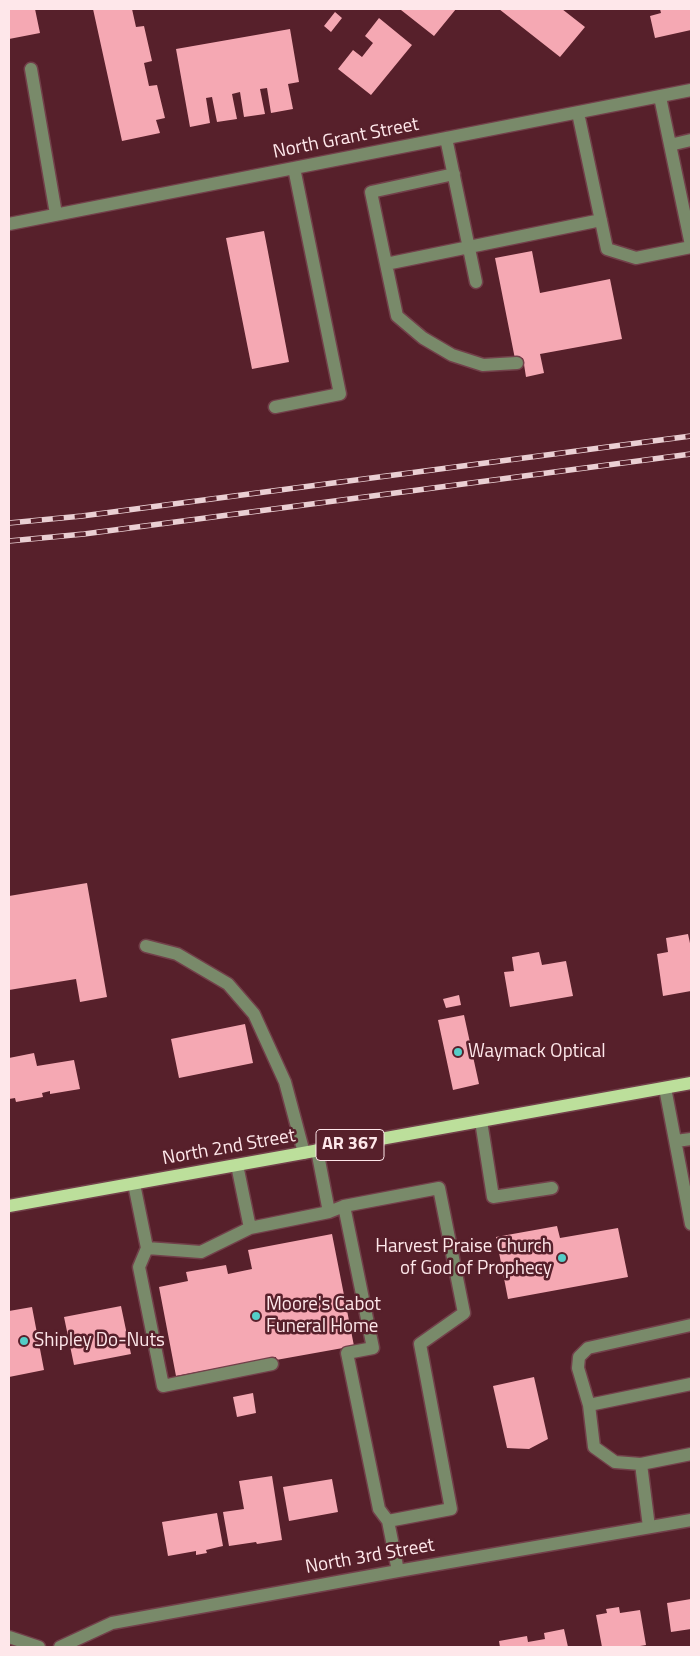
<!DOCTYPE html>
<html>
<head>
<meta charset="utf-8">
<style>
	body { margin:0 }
	#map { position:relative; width:700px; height:1656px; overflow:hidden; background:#57202b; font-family:"Titillium Web",sans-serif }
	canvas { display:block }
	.frame { position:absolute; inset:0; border:10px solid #fee7ea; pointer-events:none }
</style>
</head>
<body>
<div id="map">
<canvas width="700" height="1656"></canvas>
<div class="frame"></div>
</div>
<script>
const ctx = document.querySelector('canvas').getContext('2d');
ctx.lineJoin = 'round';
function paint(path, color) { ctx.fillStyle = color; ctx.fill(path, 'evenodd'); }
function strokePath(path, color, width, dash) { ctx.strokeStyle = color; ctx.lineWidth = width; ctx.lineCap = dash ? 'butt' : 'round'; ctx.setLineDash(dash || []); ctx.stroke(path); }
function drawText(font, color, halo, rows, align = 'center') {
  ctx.font = font + ' "Titillium Web",sans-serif'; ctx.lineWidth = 5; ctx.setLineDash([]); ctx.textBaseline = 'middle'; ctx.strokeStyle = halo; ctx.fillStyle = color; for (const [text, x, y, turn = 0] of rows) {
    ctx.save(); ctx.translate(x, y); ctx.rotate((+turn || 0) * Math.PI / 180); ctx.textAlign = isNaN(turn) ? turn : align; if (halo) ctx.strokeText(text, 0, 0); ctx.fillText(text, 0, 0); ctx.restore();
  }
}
paint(new Path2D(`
	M 9,9 L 35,9 L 40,33 L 9,39 Z
	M 93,9 L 132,9 L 136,27 L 144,26 L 152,61 L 144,63 L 149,86 L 157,85 L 165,118 L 156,120 L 160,133 L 122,141 Z
	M 402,9 L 456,9 L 434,36 L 401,10 Z
	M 499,9 L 562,9 L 585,27 L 560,57 Z
	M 660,9 L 691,9 L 691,30 L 655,38 L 650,16 L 661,13 Z
	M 335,12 L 342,18 L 331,32 L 324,26 Z
	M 379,18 L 412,45 L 371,95 L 338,69 L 353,50 L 362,57 L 373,43 L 365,36 Z
	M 290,29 L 299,82 L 288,84 L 293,109 L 271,113 L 267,88 L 260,89 L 265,114 L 244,117 L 240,92 L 232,94 L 237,119 L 217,122 L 212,97 L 206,98 L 210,123 L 190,127 L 176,49 Z
	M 264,231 L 289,362 L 252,369 L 226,238 Z
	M 532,251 L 540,293 L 610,279 L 622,339 L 540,354 L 544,373 L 526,377 L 523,358 L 515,359 L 495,258 Z
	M 87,883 L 107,997 L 80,1002 L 76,979 L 9,990 L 9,896 Z
	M 688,934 L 691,948 L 691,991 L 663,996 L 657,954 L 668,952 L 666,938 Z
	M 539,952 L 542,965 L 566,961 L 573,996 L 510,1007 L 504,972 L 514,971 L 512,957 Z
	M 459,995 L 461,1005 L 446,1008 L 443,999 Z
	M 464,1015 L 479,1084 L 453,1090 L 438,1020 Z
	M 245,1024 L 253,1063 L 179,1078 L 171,1039 Z
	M 34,1053 L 37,1066 L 74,1060 L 80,1089 L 50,1094 L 50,1091 L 42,1093 L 43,1097 L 16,1102 L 15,1098 L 9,1099 L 9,1058 Z
	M 557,1226 L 560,1238 L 618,1228 L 628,1277 L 508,1299 L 496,1237 Z
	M 332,1234 L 354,1346 L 276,1360 L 276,1357 L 176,1376 L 159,1287 L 188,1281 L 186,1272 L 226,1265 L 228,1274 L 252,1269 L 248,1250 Z
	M 121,1306 L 131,1354 L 74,1365 L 64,1317 Z
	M 32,1307 L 44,1370 L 9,1377 L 9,1311 Z
	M 534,1377 L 548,1439 L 529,1449 L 507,1448 L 493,1386 Z
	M 253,1393 L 256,1413 L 237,1417 L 233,1397 Z
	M 272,1476 L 282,1540 L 257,1544 L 256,1542 L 229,1546 L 223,1512 L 244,1509 L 239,1481 Z
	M 332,1479 L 338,1512 L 289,1521 L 283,1487 Z
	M 217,1513 L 223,1546 L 206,1550 L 207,1553 L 196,1555 L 196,1551 L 168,1556 L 162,1522 Z
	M 691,1599 L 691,1629 L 671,1632 L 667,1603 Z
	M 619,1607 L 620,1613 L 640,1610 L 646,1645 L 634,1647 L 602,1647 L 596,1615 L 607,1613 L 606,1609 Z
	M 564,1629 L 568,1647 L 500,1647 L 499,1641 L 527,1636 L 528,1642 L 545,1639 L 544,1633 Z`), '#f5a8b3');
const minor = new Path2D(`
	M 31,69 L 56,214
	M 660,97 L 691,245
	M 578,113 L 607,249 L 636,258 L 691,247
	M 446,138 L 476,282
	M 670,145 L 691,140
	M 454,174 L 371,192 L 386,264 L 601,220
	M 9,224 L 691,90
	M 386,264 L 397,316 L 423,338 L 452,355 L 483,365 L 517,363
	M 275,407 L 340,394 L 294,168
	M 146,946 L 177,954 L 228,984 L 254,1014 L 285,1082 L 304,1153
	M 665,1088 L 691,1224
	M 481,1121 L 493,1197 L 552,1188
	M 676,1141 L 691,1139
	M 317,1150 L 329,1212
	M 237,1165 L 250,1228
	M 134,1184 L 147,1248
	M 344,1206 L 439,1188 L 464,1313 L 420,1344 L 451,1509 L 388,1521
	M 691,1325 L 588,1348 L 579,1357 L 578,1368 L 589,1405 L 594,1447 L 615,1462 L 641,1464 L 691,1454
	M 272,1364 L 163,1386 L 139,1267 L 147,1248 L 201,1252 L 250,1228 L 329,1212 L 344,1206 L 373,1348 L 347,1353 L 379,1509 L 388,1521 L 398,1571
	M 589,1405 L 691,1384
	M 641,1464 L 649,1527
	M 9,1637 L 39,1647
	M 60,1647 L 112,1623 L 398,1571 L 691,1520`);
const major = new Path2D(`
	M 9,1206 L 691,1083`);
strokePath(minor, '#72404a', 15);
strokePath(major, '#72404a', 15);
strokePath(minor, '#798a6a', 12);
strokePath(major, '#bcdf9b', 12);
const rail = new Path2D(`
	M 9,523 L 82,516 L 691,436
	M 9,541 L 84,534 L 691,454`);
strokePath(rail, '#eacfd3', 5.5);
strokePath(rail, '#57202b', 4, [11]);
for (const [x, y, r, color] of [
	[458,1052,5,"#54cdc7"],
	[562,1258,5,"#54cdc7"],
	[256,1316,5,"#54cdc7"],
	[24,1341,5,"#54cdc7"]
]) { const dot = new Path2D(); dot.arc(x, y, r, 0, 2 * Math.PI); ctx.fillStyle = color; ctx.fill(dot); strokePath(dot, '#57202b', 2); }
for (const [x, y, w] of [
	[350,1145,68]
]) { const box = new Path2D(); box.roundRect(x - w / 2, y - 15.5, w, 31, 4); ctx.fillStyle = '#57202b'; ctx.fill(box); strokePath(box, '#fee7ea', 1); }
drawText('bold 18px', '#fee7ea', null, [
	["AR 367",350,1145]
]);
drawText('19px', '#fee7ea', '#57202b', [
	["North Grant Street",346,139,-11],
	["North 2nd Street",229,1148,-10],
	["North 3rd Street",370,1557,-10]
]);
drawText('19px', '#fee7ea', '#57202b', [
	["Waymack Optical",468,1052],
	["Harvest Praise Church",552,1247,"right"],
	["of God of Prophecy",552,1269,"right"],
	["Moore's Cabot",266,1305],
	["Funeral Home",266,1327],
	["Shipley Do-Nuts",34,1341]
], 'left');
</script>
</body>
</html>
